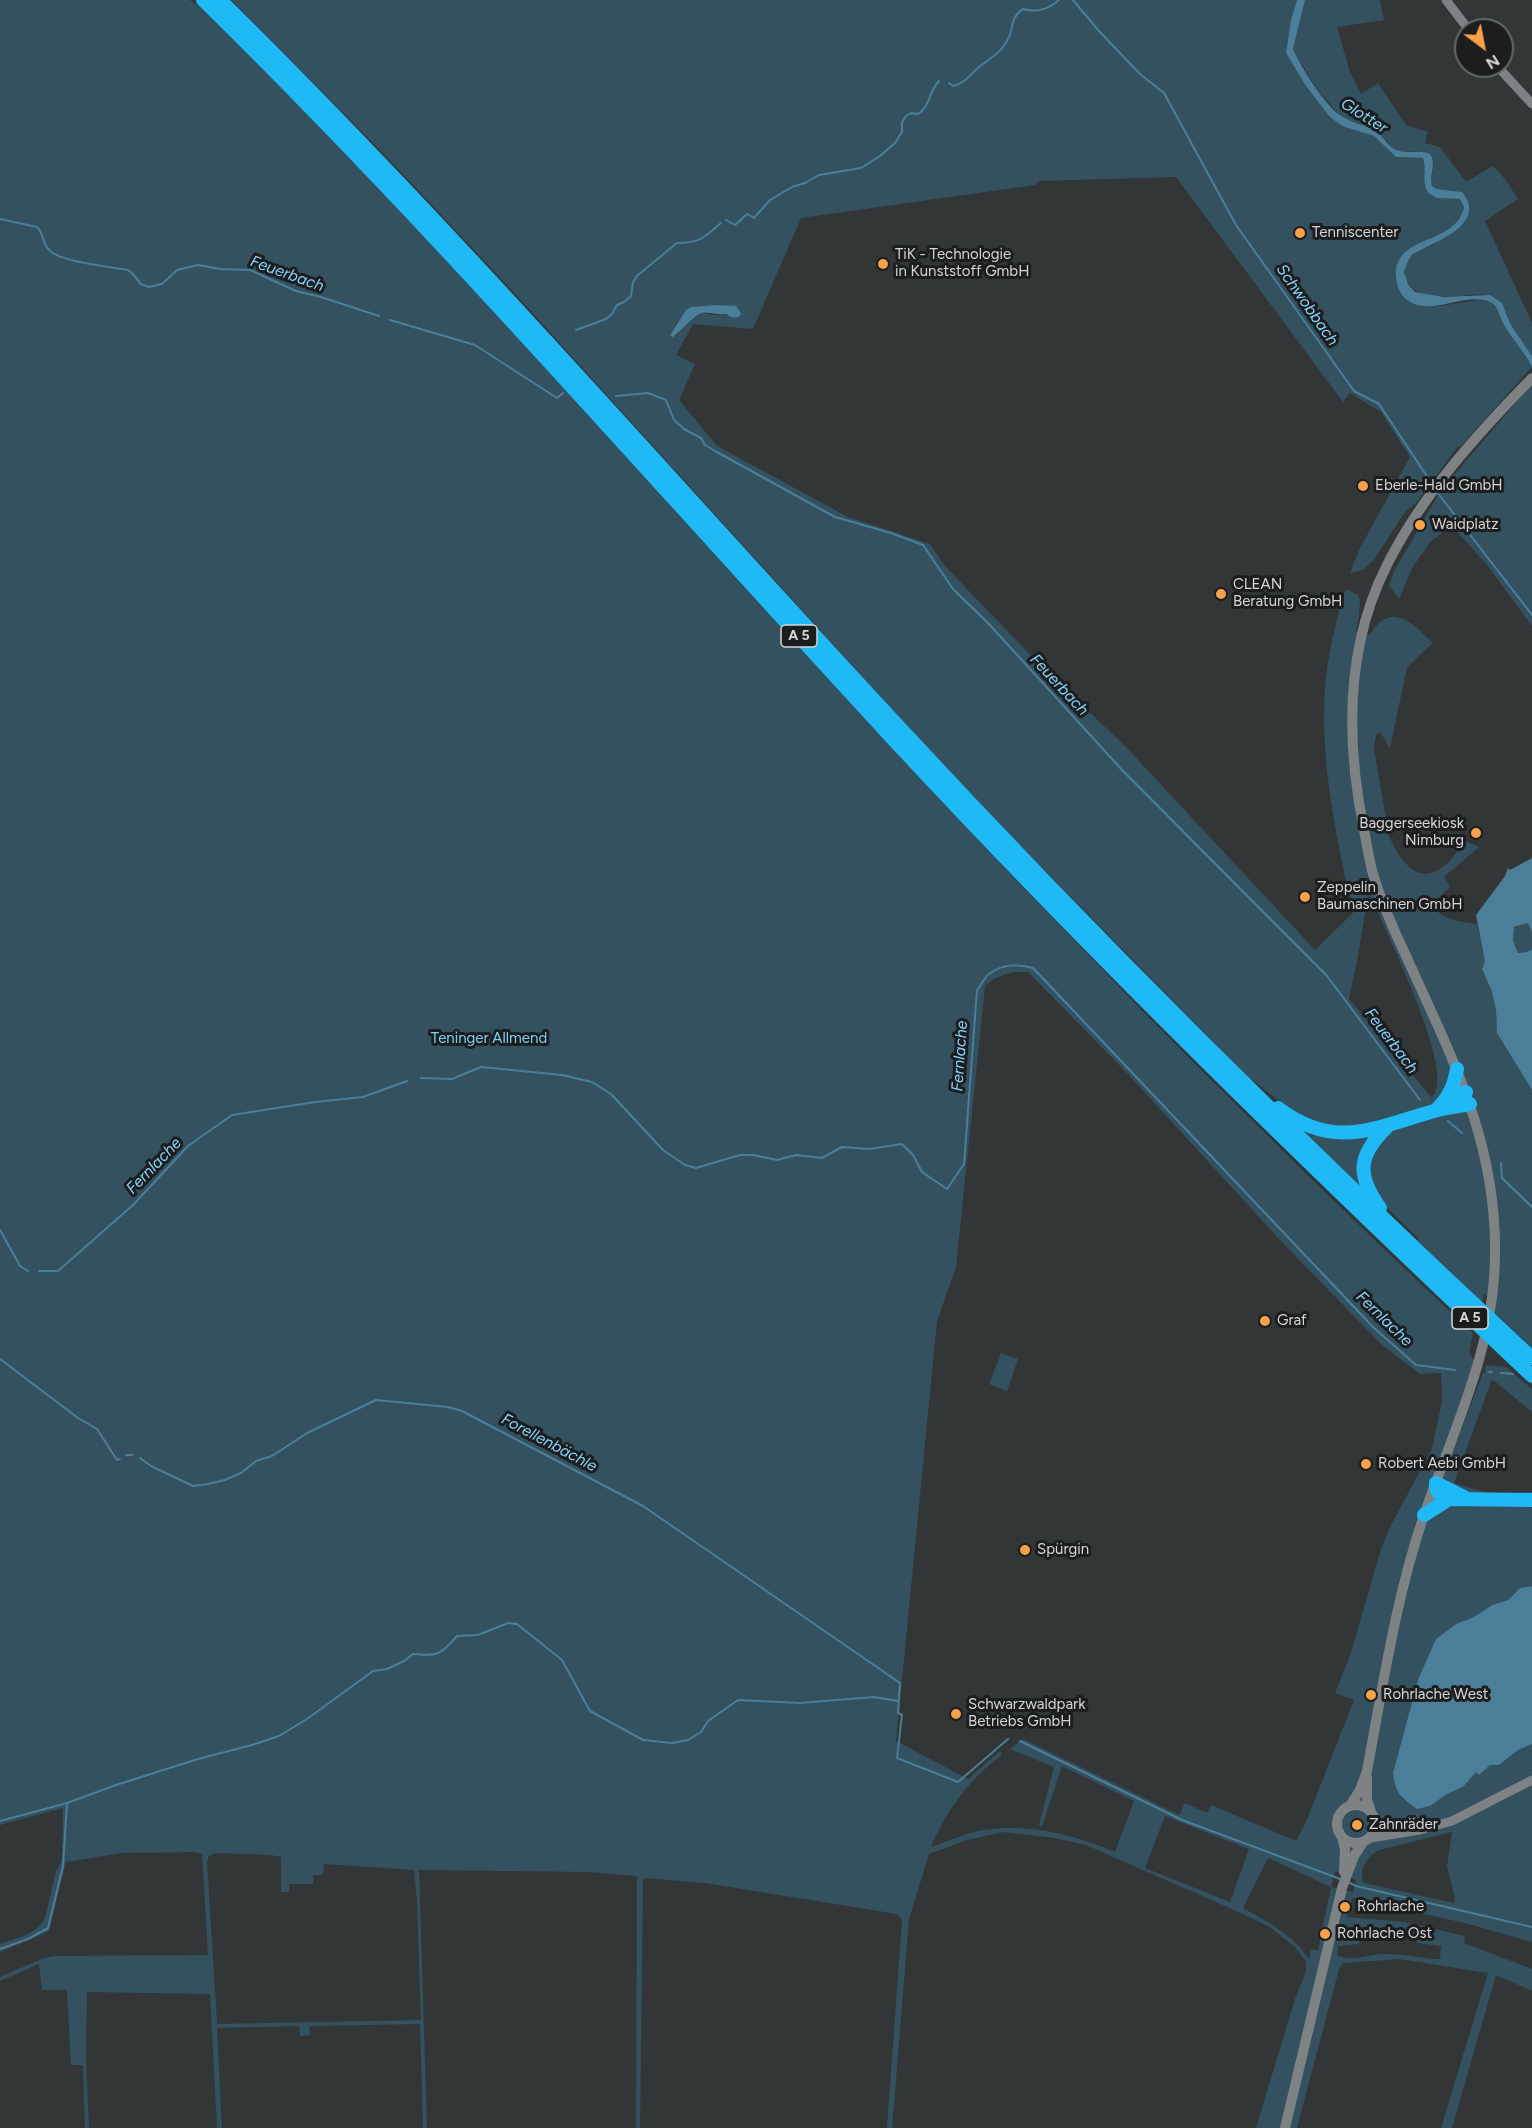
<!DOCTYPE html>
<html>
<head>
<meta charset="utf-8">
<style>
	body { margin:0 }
	#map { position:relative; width:1532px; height:2128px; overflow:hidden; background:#333637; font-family:Figtree,sans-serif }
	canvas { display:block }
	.north { position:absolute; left:1454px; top:18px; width:60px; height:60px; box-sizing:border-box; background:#1c1d1e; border:2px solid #666768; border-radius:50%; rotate:148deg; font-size:16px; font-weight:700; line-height:24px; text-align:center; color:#d4d6d7 }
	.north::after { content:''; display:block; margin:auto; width:21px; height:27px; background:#f7a148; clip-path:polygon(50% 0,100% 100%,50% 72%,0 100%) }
</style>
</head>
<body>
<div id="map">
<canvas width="1532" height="2128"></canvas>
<div class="north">N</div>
</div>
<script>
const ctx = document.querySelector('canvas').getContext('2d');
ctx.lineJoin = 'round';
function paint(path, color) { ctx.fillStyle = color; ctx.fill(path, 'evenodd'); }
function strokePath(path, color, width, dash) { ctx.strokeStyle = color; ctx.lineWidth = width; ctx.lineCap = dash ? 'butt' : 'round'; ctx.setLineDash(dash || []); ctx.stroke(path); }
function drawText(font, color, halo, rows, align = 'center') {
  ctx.font = font + ' Figtree,sans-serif'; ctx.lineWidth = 6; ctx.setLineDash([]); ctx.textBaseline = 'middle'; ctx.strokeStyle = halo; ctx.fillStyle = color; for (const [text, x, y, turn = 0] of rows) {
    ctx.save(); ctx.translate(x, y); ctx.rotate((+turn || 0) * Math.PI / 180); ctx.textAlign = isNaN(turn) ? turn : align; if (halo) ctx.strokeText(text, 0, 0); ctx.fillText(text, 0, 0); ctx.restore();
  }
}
paint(new Path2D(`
	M 0,0 L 190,0 L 199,7 C 419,219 618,450 824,675 C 1033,902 1248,1123 1473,1333 L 1469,1353 L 1480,1368 L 1454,1449 L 1483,1373 L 1485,1374 L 1486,1365 L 1506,1367 L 1532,1389 L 1532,1412 L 1492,1379 L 1454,1483 L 1490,1494 L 1532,1492 L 1532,1586 L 1520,1588 L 1508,1600 L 1492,1605 L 1474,1617 L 1456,1624 L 1436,1639 L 1419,1677 L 1401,1798 L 1417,1808 L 1430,1806 L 1447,1794 L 1463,1787 L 1477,1771 L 1478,1775 L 1490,1765 L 1499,1765 L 1518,1750 L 1532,1744 L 1532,1942 L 1465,1923 L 1352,1898 L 1347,1917 L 1404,1922 L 1465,1936 L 1464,1943 L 1532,1969 L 1532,1991 L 1496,1975 L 1452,2128 L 1441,2128 L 1488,1973 L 1399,1959 L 1343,1963 L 1339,1969 L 1297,2128 L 1256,2128 L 1295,1999 L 1306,1971 L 1306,1962 L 1296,1948 L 1270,1927 L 1243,1914 L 1086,1845 L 1055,1838 L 1003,1832 L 967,1840 L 929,1854 L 909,1919 L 892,2128 L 887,2128 L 902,1920 L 897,1914 L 705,1883 L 644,1878 L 643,1881 L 640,2128 L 636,2128 L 637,1876 L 589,1872 L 419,1870 L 427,2128 L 423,2128 L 420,2024 L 310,2026 L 309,2035 L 300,2036 L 299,2026 L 217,2028 L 222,2128 L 217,2128 L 210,1994 L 87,1992 L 86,2064 L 89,2128 L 85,2128 L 83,2065 L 71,2065 L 67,1990 L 42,1990 L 39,1964 L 0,1981 L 0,1977 L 44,1958 L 55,1956 L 208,1955 L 202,1854 L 196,1852 L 121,1853 L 66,1862 L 49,1931 L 0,1952 L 0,1944 C 16,1938 37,1935 45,1918 L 56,1871 L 62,1860 L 63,1808 L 0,1825 ZM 1013,972 L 1028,972 L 1127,1073 L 1280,1240 L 1381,1344 L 1420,1374 L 1441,1373 L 1442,1401 L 1432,1449 L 1391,1525 L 1381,1549 L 1350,1656 L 1335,1693 L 1354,1700 L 1308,1817 L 1296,1841 L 1211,1805 L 1207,1813 L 1185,1803 L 1179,1815 L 1023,1739 L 1010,1749 L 1054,1767 L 1039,1825 L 1042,1826 L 1062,1766 L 1134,1801 L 1115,1852 C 1076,1835 1028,1823 984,1830 C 966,1833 948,1841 931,1847 C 945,1812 971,1777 1002,1755 L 1000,1751 L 968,1779 L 896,1741 L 937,1321 L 956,1267 L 985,986 L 995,978 ZM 1165,1816 L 1249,1849 L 1230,1902 L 1145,1868 ZM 1452,1832 L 1447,1866 L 1455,1899 L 1454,1903 L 1364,1883 C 1358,1871 1367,1856 1379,1850 ZM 216,1853 L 271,1855 L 281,1857 L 281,1892 L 289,1892 L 289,1884 L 313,1884 L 313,1875 L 323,1875 L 324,1864 L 414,1870 L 417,1901 L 421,2020 L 217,2024 L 207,1861 L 209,1856 ZM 1268,1858 L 1331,1887 L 1318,1951 L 1311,1949 L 1309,1959 C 1292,1934 1268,1922 1243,1908 ZM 1335,1871 L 1356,1880 L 1353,1892 L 1331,1887 ZM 1385,1933 L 1417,1938 L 1417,1943 L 1441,1946 L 1440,1959 C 1422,1959 1403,1953 1384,1954 C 1370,1954 1349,1963 1337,1955 L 1338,1946 L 1359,1944 L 1359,1936 Z
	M 231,0 L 1297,0 L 1291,20 L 1286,53 L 1330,117 L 1342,126 L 1374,136 L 1396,157 L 1423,158 C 1427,169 1421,182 1428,193 L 1437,198 L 1460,199 L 1464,207 C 1459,230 1441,231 1424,241 C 1415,246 1406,256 1398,264 C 1395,276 1396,286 1403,297 L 1440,306 L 1478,300 L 1490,302 L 1497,308 L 1503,322 L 1532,367 L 1460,447 L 1458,446 L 1416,503 L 1405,512 L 1373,561 L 1363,570 L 1350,573 L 1359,550 L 1410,457 L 1381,412 L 1350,393 L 1343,402 L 1176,177 L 1038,181 L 1035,185 L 801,218 L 753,329 L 693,324 L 676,355 L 695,364 L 679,400 L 717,446 L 848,517 L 930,544 L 945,566 L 986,609 L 1047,672 L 1125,746 L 1315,950 L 1353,913 C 1333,820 1310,723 1335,628 C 1338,615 1341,601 1346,589 L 1358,595 L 1360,601 L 1359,617 L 1356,632 L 1370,635 C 1390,599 1414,624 1433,643 L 1407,667 L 1390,748 L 1380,732 L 1376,735 L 1374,749 L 1389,836 C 1394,848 1403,864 1415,871 C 1434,882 1458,857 1462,840 L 1479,847 L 1444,877 L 1450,887 C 1416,915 1453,921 1477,924 L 1485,962 L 1482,970 L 1492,992 L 1496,1010 L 1497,1033 L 1532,1090 L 1532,1348 L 1495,1313 L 1496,1304 L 1484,1293 L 1482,1302 L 1418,1241 L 1419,1239 L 1383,1204 L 1365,1168 L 1381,1138 C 1361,1134 1340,1133 1321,1127 C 1296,1120 1270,1091 1249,1078 L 1005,830 L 897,715 L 507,285 L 378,148 ZM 706,307 L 710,307 L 736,318 C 728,315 725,314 717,315 C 711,315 706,313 702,313 C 697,314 680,332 675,336 L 670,335 L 680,318 ZM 1368,895 L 1372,899 C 1389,938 1443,1048 1437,1085 C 1437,1090 1434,1094 1432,1098 L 1349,999 L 1358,956 Z
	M 1305,0 L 1380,0 L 1384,20 L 1337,27 L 1350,72 L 1361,94 L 1378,83 L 1406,125 L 1428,132 L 1425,143 L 1440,147 L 1466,182 L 1493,166 L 1505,179 L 1518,199 L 1485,221 L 1532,323 L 1532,356 L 1511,325 L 1507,313 L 1490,295 C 1470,293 1450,299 1430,296 C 1412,294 1395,274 1411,257 C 1417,250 1427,249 1434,244 C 1447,235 1458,223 1469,213 L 1457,191 L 1437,189 L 1432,186 L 1431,182 L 1434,164 L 1416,151 L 1401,152 L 1393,149 L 1382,136 L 1341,117 L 1316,88 L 1293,49 Z
	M 1532,384 L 1532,626 L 1487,565 L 1452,526 L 1431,541 L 1412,568 L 1399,599 L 1388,584 L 1390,583 L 1394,571 L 1441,490 Z
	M 1528,923 L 1532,932 L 1532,949 L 1527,952 L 1518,953 L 1513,941 L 1514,928 Z
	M 1295,1125 L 1373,1132 L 1361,1189 Z
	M 1001,1353 L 1018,1359 L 1007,1391 L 989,1384 Z`), '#345160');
paint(new Path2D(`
	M 1297,0 L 1305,0 L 1293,49 C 1302,68 1325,107 1343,117 C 1353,124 1368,125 1377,132 C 1384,137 1387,145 1394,149 C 1405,155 1419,149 1430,154 C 1437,165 1429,174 1432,186 L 1437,189 L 1462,192 C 1489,225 1433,242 1412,255 L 1408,261 L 1404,272 L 1408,284 L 1415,292 L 1443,297 L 1490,295 L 1502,303 L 1511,325 L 1532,356 L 1532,367 C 1524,351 1510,337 1502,321 C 1499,314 1498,306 1490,302 C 1465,290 1424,322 1402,295 C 1397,288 1395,278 1396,269 C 1403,234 1457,243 1464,207 L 1460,199 L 1437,198 L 1428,193 C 1421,182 1427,169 1423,158 L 1396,157 L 1374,136 L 1342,126 L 1330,117 L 1306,86 L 1286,53 L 1291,20 Z
	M 718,305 L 736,306 L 741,313 L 740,316 C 734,319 730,317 726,314 C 717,315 710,312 702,313 C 696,314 680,332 673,337 L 670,335 L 686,310 L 691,307 Z
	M 1532,858 L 1532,932 L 1528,923 L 1514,927 L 1513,941 L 1518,953 L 1527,952 L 1532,949 L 1532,1090 L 1497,1033 L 1496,1010 L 1492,992 L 1482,969 L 1485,962 L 1476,915 L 1505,876 L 1508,868 L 1510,870 Z
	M 1532,1586 L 1532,1744 L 1518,1750 L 1499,1765 L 1490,1765 L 1479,1775 L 1476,1772 L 1463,1787 L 1447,1794 L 1430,1806 L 1417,1809 C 1400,1797 1396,1794 1393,1773 L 1419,1677 L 1436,1639 L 1456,1624 L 1474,1617 L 1492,1605 L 1508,1600 L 1520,1588 Z`), '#4b7f99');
strokePath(new Path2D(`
	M 1073,0 L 1099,31 L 1140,74 L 1164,93 L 1236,225 L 1354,391 L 1379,404 L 1432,484
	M 949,83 L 953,86 C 967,83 972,71 983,64 C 992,57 1001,52 1007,41 C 1016,26 1008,20 1023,9 C 1038,13 1048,9 1059,0
	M 0,219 L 37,227 C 44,233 42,244 50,251 C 65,263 107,266 128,270 L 132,273 L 141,284 L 149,287 L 162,284 L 177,270 L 198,265 L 220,269 L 250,270 L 296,291 L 321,297 L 379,316
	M 726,220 L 735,225 L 747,214 L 754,218 L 770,200 L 792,187 L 805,183 L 819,175 L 861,168 L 880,156 L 895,143 L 902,132 L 902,122 L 906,116 L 911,113 L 918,114 C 930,107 929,91 939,81
	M 390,320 L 475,345 L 557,398 L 563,393
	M 576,330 L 606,319 L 612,314 L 617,305 L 624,302 L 631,296 L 633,282 L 638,275 L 677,243 C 700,243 703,238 721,223
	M 616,396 L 648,393 L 666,400 L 674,420 L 684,429 L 701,438 L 705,445 L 715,451 L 835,517 L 891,533 L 923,545 L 953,589 L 988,623 L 1123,771 L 1327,976 L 1420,1100
	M 1437,492 L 1532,615
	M 421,1078 L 452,1079 L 481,1067 L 562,1075 L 592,1082 L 611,1094 L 663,1150 L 685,1165 L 696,1168 L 740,1155 L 753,1155 L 777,1160 L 796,1155 L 822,1158 L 842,1147 L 869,1149 L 902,1144 L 913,1155 L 922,1172 L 947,1189 L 964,1164 L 977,990 C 981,986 984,978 989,974 C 1002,964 1019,964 1033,968 L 1373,1327 L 1416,1365 L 1455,1370
	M 1448,1121 L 1462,1133
	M 1501,1163 L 1502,1178 L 1532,1207
	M 0,1230 L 20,1266 L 28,1271
	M 39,1271 L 58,1271 L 133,1205 L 188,1146 L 232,1115 L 315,1102 L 363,1097 L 407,1081
	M 0,1359 L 78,1418 L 97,1429 L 117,1460 L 120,1459
	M 1489,1372 L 1492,1372
	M 1501,1373 L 1513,1374
	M 126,1455 L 132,1455
	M 140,1458 L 151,1466 L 193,1486 L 208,1484 L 225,1480 L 241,1473 L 256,1461 L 272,1456 L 307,1433 L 376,1400 L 448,1407 L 462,1411 L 643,1506 L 900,1683 L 898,1713 L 902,1715 L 897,1758 L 958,1782 L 1008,1739
	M 1020,1741 L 1182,1820 L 1343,1880
	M 0,1821 L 67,1803 L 116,1785 L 198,1759 L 252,1745 L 279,1736 L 307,1719 L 373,1671 L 387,1669 L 404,1661 L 413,1654 C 437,1656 440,1656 457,1636 L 478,1635 L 508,1623 L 517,1624 L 562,1660 L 590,1711 L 643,1740 L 672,1743 L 688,1740 L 701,1732 L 708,1721 L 738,1700 L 800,1703 L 874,1697 L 898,1701
	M 1348,1882 L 1356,1886 L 1532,1927
	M 0,1949 L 28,1939 L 48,1928 L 63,1866 L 67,1803`), '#4b7f99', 2);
strokePath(new Path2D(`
	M 1446,0 L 1469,30
	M 1497,66 L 1532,104
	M 1375,1818 L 1381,1823 L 1403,1830
	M 1370,1838 L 1420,1830 L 1452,1821 L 1532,1780`), '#7f8284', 9);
strokePath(new Path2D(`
	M 1367,1777 L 1367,1799 L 1371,1812
	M1337 1824a19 19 0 1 1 38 0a19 19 0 1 1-38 0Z
	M 1350,1806 L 1360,1790 L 1367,1771 C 1383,1685 1396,1597 1424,1515 C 1454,1429 1494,1349 1495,1256 C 1497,1142 1452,1058 1407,958 C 1394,931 1382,903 1373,874 C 1369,860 1367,845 1364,830 C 1346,742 1345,649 1386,567 C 1421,496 1477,434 1532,378
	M 1342,1837 L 1345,1849 L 1344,1872
	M 1285,2128 L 1342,1888 L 1354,1856 L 1363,1842`), '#7f8284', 10);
strokePath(new Path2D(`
	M 203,0 C 444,236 663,491 892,738 C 1097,959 1313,1169 1532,1376
	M 220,0 C 457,233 674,485 900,728 C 1103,947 1314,1156 1532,1358
	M 1447,1099 L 1466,1092
	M 1278,1108 C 1335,1151 1374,1128 1434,1111 C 1445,1107 1458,1107 1470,1104
	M 1437,1109 C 1449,1097 1454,1086 1457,1069
	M 1380,1208 C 1356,1175 1358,1155 1387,1127
	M 1449,1499 C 1441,1496 1435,1493 1436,1483 L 1464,1497
	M 1424,1515 L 1449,1499 L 1532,1500`), '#1fb9f6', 14);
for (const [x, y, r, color] of [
	[1300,233,6,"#f7a148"],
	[883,264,6,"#f7a148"],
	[1363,486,6,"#f7a148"],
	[1420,525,6,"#f7a148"],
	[1221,594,6,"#f7a148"],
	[1476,833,6,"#f7a148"],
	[1305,897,6,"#f7a148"],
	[1265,1321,6,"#f7a148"],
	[1366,1464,6,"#f7a148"],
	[1025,1550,6,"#f7a148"],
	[1371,1695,6,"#f7a148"],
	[956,1714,6,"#f7a148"],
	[1357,1825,6,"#f7a148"],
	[1345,1907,6,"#f7a148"],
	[1325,1934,6,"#f7a148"]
]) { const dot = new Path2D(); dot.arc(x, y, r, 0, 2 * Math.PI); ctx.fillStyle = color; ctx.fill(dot); strokePath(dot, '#1c1d1e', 2); }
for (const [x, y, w] of [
	[799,636,36],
	[1470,1318,36]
]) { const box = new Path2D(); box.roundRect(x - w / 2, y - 11, w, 22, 4.5); ctx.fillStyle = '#1c1d1e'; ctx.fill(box); strokePath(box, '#d4d6d7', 1.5); }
drawText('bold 14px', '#d4d6d7', null, [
	["A 5",799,636],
	["A 5",1470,1318]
]);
drawText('15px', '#d4d6d7', '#1c1d1e', [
	["Tenniscenter",1312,233],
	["TiK - Technologie",895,255],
	["in Kunststoff GmbH",895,272],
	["Eberle-Hald GmbH",1375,486],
	["Waidplatz",1432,525],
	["CLEAN",1233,585],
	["Beratung GmbH",1233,602],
	["Baggerseekiosk",1464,824,"right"],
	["Nimburg",1464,841,"right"],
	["Zeppelin",1317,888],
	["Baumaschinen GmbH",1317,905],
	["Graf",1277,1321],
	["Robert Aebi GmbH",1378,1464],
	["Spürgin",1037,1550],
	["Rohrlache West",1383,1695],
	["Schwarzwaldpark",968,1705],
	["Betriebs GmbH",968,1722],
	["Zahnräder",1369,1825],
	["Rohrlache",1357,1907],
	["Rohrlache Ost",1337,1934]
], 'left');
drawText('15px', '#7ecff8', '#1c1d1e', [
	["Teninger Allmend",489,1039]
]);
drawText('italic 16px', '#84d5ff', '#1c1d1e', [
	["Glotter",1364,116,32],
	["Feuerbach",287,274,20],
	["Schwobbach",1307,305,55],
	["Feuerbach",1059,685,47],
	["Feuerbach",1391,1041,53],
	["Fernlache",960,1056,-86],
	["Fernlache",154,1166,-46],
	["Fernlache",1384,1319,44],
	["Forellenbächle",549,1443,28]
]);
</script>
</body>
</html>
